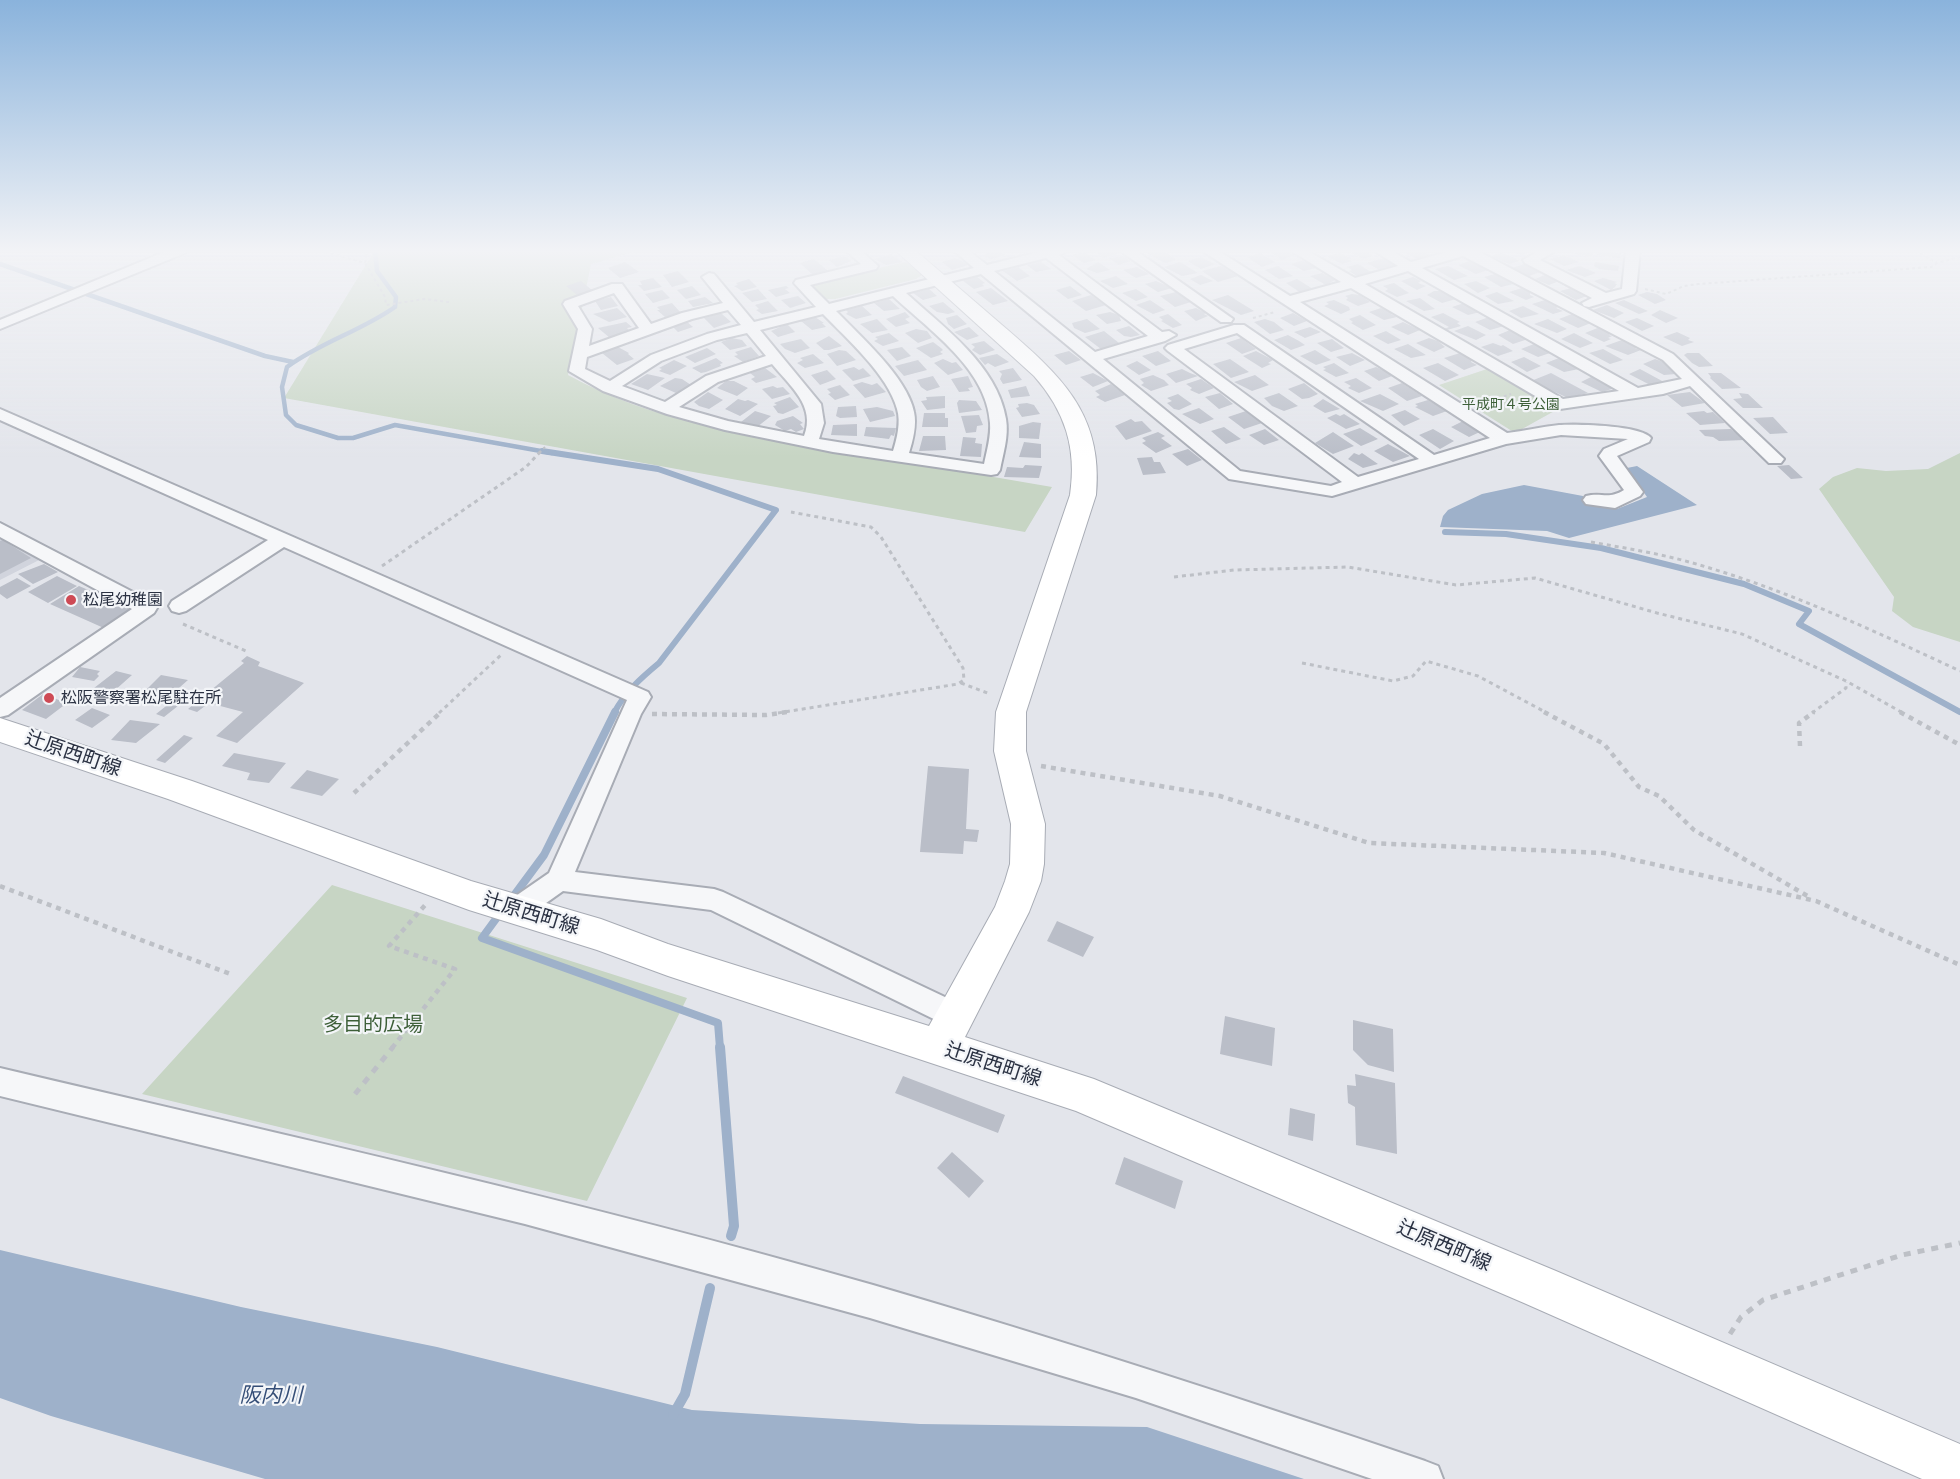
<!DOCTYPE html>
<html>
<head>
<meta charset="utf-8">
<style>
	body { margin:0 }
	canvas { display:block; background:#e3e5eb }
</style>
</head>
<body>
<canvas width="1960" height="1479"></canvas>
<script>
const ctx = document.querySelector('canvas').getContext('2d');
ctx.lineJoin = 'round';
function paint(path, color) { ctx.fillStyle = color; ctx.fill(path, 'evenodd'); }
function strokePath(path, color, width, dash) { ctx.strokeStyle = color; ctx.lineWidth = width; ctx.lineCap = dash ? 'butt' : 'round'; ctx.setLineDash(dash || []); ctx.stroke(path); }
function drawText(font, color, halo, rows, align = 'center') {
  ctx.font = font + ' "Work Sans","Noto Sans JP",sans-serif'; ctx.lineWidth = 4.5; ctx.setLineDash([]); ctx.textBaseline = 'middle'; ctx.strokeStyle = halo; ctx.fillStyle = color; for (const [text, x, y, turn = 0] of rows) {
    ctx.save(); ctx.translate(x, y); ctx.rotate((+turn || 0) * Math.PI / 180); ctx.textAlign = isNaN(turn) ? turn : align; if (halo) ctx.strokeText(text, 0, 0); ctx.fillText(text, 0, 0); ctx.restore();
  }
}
paint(new Path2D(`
	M 0,532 L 45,557 L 0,580 Z`), '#d1d4dd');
paint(new Path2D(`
	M 375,250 L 641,250 L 591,264 L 568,375 C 651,421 749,436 842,452 C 912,463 982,475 1052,487 L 1025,532 L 284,398 Z
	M 906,262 L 922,275 L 916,279 L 835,299 L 823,299 L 811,287 L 818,282 Z
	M 1490,368 L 1558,409 L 1515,433 L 1439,385 Z
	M 1960,453 L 1960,642 L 1913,627 L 1892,611 L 1894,597 L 1819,489 L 1833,477 L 1857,468 L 1886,471 L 1928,469 Z
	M 332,885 L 687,998 L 587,1201 L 142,1094 Z`), '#c7d5c4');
paint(new Path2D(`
	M 1637,466 L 1697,505 L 1569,538 L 1547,531 L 1440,527 L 1443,516 L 1448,510 L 1482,494 L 1524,485 L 1583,496 L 1583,502 L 1617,509 L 1647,497 L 1627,468 Z
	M 0,1250 L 241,1307 L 437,1347 L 692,1410 L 920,1424 L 1147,1427 L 1304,1479 L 265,1479 L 51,1416 L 0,1398 Z`), '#9eb1ca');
strokePath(new Path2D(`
	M 375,250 L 377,271 L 396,297 L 395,307 C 361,331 321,342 287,367 L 282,387 L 286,415 L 296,425 L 338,438 L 353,438 L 395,425 L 552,453
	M 0,264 L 265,356 L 293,362`), '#9eb1ca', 4.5);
strokePath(new Path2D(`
	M 542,451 L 658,469 L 776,510 L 659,663 C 641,678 625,692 614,713
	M 1445,532 L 1506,534 L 1601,548 L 1744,584 L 1809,611 L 1799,624 L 1960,712`), '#9eb1ca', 6);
strokePath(new Path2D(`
	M 510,901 L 544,855 L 615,712
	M 501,912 L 482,938 L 718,1023 L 720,1048`), '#9eb1ca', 8);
strokePath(new Path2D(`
	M 720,1047 L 734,1226 L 731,1236
	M 673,1415 L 685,1394 L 710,1288`), '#9eb1ca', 10);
paint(new Path2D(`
	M 991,250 L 999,250 L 1006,255 L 992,259 L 983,256 L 986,254 L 985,252 Z
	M 1093,250 L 1114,250 L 1120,253 L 1104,258 Z
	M 1163,250 L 1176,260 L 1165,263 L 1147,253 Z
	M 1275,250 L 1286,251 L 1295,255 L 1282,260 L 1270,252 Z
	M 1354,250 L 1364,250 L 1374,256 L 1363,259 L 1349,251 Z
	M 1406,250 L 1420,250 L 1430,255 L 1417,259 L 1405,253 L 1409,251 Z
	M 1510,250 L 1536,250 L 1522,255 Z
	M 1574,250 L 1593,251 L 1592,257 L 1575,254 Z
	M 1598,250 L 1621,253 L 1620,258 L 1597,255 Z
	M 1084,252 L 1096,260 L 1084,263 L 1072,255 Z
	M 1260,253 L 1275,262 L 1262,267 L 1247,257 Z
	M 1340,253 L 1351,258 L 1348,259 L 1352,261 L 1342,264 L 1327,256 Z
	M 1501,253 L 1511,256 L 1519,261 L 1509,264 L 1490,256 Z
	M 891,254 L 902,262 L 886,265 L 875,259 Z
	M 1564,255 L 1579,262 L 1564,266 L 1550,259 Z
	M 845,256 L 851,261 L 837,267 L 829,260 Z
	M 1123,256 L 1130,261 L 1119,265 L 1109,258 Z
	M 1201,257 L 1215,264 L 1201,269 L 1188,261 Z
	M 955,258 L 962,261 L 968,265 L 952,270 L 942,262 Z
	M 814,259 L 828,271 L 827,272 L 813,275 L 800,263 Z
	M 1380,259 L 1387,259 L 1394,266 L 1378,269 L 1367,263 Z
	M 1301,261 L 1307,262 L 1316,268 L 1304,271 L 1291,264 Z
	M 1470,261 L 1488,270 L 1476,274 L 1458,265 Z
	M 625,262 L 639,272 L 620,278 L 608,268 Z
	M 1041,262 L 1051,269 L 1036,272 L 1027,265 Z
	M 1098,262 L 1110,270 L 1097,273 L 1086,269 Z
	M 1180,262 L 1198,273 L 1182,276 L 1164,267 Z
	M 1595,262 L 1619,266 L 1618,271 L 1599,269 L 1594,266 Z
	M 1358,264 L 1371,272 L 1357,276 L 1349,271 L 1352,270 L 1347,267 Z
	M 1524,264 L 1540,272 L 1529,276 L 1512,268 Z
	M 1221,266 L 1238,276 L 1218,282 L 1202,271 Z
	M 1278,266 L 1293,276 L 1279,279 L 1265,270 Z
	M 1448,266 L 1468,276 L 1454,280 L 1435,269 Z
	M 1580,266 L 1596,273 L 1585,277 L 1566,270 Z
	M 1018,267 L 1030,276 L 1017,281 L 1003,271 Z
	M 1137,267 L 1149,274 L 1136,278 L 1123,270 Z
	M 678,271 L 689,282 L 672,287 L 663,275 Z
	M 1322,273 L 1335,280 L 1326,285 L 1310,276 Z
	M 1495,274 L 1513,284 L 1501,287 L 1484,277 Z
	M 1547,274 L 1553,279 L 1559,281 L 1549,285 L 1535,279 Z
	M 1201,275 L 1213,281 L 1200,285 L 1190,279 Z
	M 976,276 L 985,283 L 982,284 L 984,286 L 974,289 L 962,280 Z
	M 1116,276 L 1128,284 L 1113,288 L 1100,281 Z
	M 1413,277 L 1421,281 L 1418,283 L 1426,286 L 1417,290 L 1401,281 Z
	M 653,278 L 662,287 L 644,291 L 638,285 L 642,285 L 640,281 Z
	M 1603,278 L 1617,282 L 1614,283 L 1617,284 L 1615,287 L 1611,290 L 1594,281 Z
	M 749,279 L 757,287 L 742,291 L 734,286 L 738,285 L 736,283 Z
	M 1297,279 L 1313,289 L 1301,293 L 1286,283 Z
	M 581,281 L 592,290 L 577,295 L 566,286 Z
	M 1156,281 L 1172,288 L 1158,292 L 1145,284 Z
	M 1476,281 L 1490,288 L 1478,293 L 1464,284 Z
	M 1394,283 L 1409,293 L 1397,297 L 1385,291 L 1388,289 L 1383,286 Z
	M 692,286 L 701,295 L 686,299 L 677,290 Z
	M 786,286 L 789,288 L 785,289 L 790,293 L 776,297 L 768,290 Z
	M 1070,286 L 1082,295 L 1068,299 L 1056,290 Z
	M 991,288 L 1008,301 L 993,305 L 976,292 Z
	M 1522,288 L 1530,292 L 1530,295 L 1534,297 L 1526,300 L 1509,292 Z
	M 1571,288 L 1586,293 L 1587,296 L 1576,300 L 1560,291 Z
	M 758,289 L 767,299 L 752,302 L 742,293 Z
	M 929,289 L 937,296 L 923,300 L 913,293 Z
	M 1136,289 L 1148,297 L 1136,301 L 1122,293 Z
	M 662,290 L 670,298 L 653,303 L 645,294 Z
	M 1434,291 L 1440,291 L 1456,299 L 1442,303 L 1427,295 Z
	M 1176,292 L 1191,302 L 1175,307 L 1160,296 Z
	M 1497,292 L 1514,301 L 1498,304 L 1485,296 Z
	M 1647,292 L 1657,294 L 1666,300 L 1655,304 L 1638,295 Z
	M 1352,294 L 1360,295 L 1370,302 L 1358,306 L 1346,300 L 1348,298 L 1345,296 Z
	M 1091,295 L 1106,305 L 1086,311 L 1072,301 Z
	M 1228,295 L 1254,311 L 1241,315 L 1212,300 Z
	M 798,296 L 806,303 L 790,308 L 781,300 Z
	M 611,297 L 618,306 L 601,310 L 595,301 Z
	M 705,297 L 713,303 L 693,307 L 688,301 Z
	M 1420,298 L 1435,309 L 1424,311 L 1406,301 Z
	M 889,299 L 900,309 L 884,311 L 874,303 Z
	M 1150,300 L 1165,310 L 1153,314 L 1136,305 Z
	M 1334,300 L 1349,307 L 1350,310 L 1341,314 L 1324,306 L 1329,304 L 1326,302 Z
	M 1545,300 L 1558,307 L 1556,308 L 1563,311 L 1553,314 L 1532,304 Z
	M 1624,300 L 1648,311 L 1639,314 L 1615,303 Z
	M 768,301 L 778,311 L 762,314 L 756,310 L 759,309 L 755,305 Z
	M 943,302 L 955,312 L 948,314 L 937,312 L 929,306 Z
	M 672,303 L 681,313 L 665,317 L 657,310 L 660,310 L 657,307 Z
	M 1464,303 L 1480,312 L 1468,315 L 1452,307 Z
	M 1607,305 L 1624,313 L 1614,318 L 1593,310 Z
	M 862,306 L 872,315 L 856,319 L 846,314 L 848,312 L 846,310 Z
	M 1523,306 L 1539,314 L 1521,318 L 1509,311 Z
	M 617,308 L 627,317 L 609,322 L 593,314 Z
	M 1196,308 L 1206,313 L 1204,314 L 1208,316 L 1196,321 L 1184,311 Z
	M 1381,308 L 1392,313 L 1391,314 L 1397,317 L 1384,320 L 1369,312 Z
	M 1660,310 L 1678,318 L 1666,323 L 1651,315 Z
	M 905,312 L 910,317 L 905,319 L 910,323 L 896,327 L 886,319 Z
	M 1110,312 L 1119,315 L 1121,321 L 1107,324 L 1096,315 Z
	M 1293,313 L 1307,321 L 1294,326 L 1280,318 Z
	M 1443,313 L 1460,322 L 1457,323 L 1461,326 L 1447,330 L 1444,329 L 1449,327 L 1431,317 Z
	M 717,314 L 722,314 L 731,322 L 714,328 L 704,318 Z
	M 1168,314 L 1182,325 L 1173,328 L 1161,321 L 1163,320 L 1159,317 Z
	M 1572,314 L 1591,323 L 1578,328 L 1559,319 Z
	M 957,315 L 967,324 L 954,329 L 948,324 L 946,318 Z
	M 1360,315 L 1376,325 L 1363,330 L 1351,323 L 1353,322 L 1349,319 Z
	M 815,317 L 824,323 L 822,323 L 826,327 L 812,330 L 801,321 Z
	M 1489,317 L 1504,326 L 1490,330 L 1475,322 Z
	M 1637,318 L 1654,326 L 1642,331 L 1625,322 Z
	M 877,319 L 888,330 L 872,333 L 860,324 Z
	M 1087,319 L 1100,329 L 1085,333 L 1074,328 L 1072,323 Z
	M 1265,319 L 1274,322 L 1284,330 L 1270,334 L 1254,322 Z
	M 1548,319 L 1567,329 L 1557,333 L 1534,324 Z
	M 686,321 L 693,327 L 678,332 L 672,326 Z
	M 626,322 L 632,327 L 627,328 L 630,331 L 610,338 L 598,328 Z
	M 1403,322 L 1420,330 L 1408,335 L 1391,327 Z
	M 787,324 L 795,332 L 778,337 L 771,331 Z
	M 1129,326 L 1140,335 L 1131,337 L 1124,336 L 1116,330 Z
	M 1468,326 L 1486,335 L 1476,340 L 1454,331 Z
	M 969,327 L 979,336 L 967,340 L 954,332 Z
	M 1310,327 L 1321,332 L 1305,338 L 1294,332 Z
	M 1600,327 L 1611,333 L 1609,335 L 1612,336 L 1608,338 L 1611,339 L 1604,342 L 1585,333 Z
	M 916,329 L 927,331 L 932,338 L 918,343 L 905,333 Z
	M 1510,330 L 1528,339 L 1513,344 L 1498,335 Z
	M 1104,331 L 1119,343 L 1101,349 L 1085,337 Z
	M 1386,331 L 1401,340 L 1388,344 L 1373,336 Z
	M 1677,332 L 1690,338 L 1688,340 L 1694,342 L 1682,346 L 1663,337 Z
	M 889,333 L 899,341 L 883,346 L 874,341 L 878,339 L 875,337 Z
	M 1574,333 L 1593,343 L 1580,348 L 1561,339 Z
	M 1288,335 L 1299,341 L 1305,345 L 1291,350 L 1274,340 Z
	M 829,336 L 842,346 L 829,350 L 824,350 L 816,343 Z
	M 732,338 L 742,340 L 747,346 L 730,350 L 721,342 Z
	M 1241,338 L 1256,349 L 1242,354 L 1226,343 Z
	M 1429,338 L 1438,341 L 1445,347 L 1434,352 L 1416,343 Z
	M 801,339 L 810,348 L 795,353 L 785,349 L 780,344 Z
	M 1332,339 L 1344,348 L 1331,352 L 1317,343 Z
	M 1622,340 L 1637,347 L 1635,348 L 1641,350 L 1628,355 L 1605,346 Z
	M 984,341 L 995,350 L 980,355 L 972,350 L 975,347 L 971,344 Z
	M 933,342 L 941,348 L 943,350 L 940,352 L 943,354 L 931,358 L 916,348 Z
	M 1493,343 L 1501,346 L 1503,345 L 1513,351 L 1498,356 L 1481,347 Z
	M 1408,344 L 1426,355 L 1411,358 L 1394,349 Z
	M 1534,344 L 1548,350 L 1546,351 L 1550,353 L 1538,357 L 1521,349 Z
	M 618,347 L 629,353 L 628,354 L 634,359 L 617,365 L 602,353 Z
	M 751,347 L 759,356 L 743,362 L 734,356 L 738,355 L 735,352 Z
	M 902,347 L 911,356 L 897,361 L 887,350 Z
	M 707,348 L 716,354 L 695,363 L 685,357 Z
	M 1603,349 L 1623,360 L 1610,364 L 1589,353 Z
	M 839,350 L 846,351 L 856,360 L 837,366 L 827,354 Z
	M 1315,350 L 1331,360 L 1316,365 L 1300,356 Z
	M 1069,351 L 1081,360 L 1066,365 L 1054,355 Z
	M 1158,351 L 1171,361 L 1156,366 L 1142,356 Z
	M 1256,351 L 1273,360 L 1268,363 L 1271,364 L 1262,368 L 1243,356 Z
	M 1352,353 L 1365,360 L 1350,366 L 1336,357 Z
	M 1460,353 L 1472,360 L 1471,362 L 1477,365 L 1464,370 L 1444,358 Z
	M 1687,353 L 1699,353 L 1713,366 L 1699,367 L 1692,363 L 1684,355 Z
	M 813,354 L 824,363 L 805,368 L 797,363 L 803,360 L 800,358 Z
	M 997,354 L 1009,362 L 995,367 L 988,363 L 985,365 L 979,358 Z
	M 1524,357 L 1541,366 L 1527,372 L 1511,362 Z
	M 716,358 L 723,363 L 720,364 L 721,366 L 706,372 L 701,373 L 692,368 Z
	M 1559,358 L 1578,367 L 1579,369 L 1564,372 L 1546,363 Z
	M 943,359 L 952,363 L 956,362 L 963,370 L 948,375 L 934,363 Z
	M 1230,359 L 1249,372 L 1231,378 L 1213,364 Z
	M 1655,359 L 1667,363 L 1676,374 L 1664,375 L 1643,364 Z
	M 674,360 L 687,366 L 670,375 L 659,371 L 662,369 L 659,368 Z
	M 918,360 L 927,370 L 904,376 L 895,366 Z
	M 1137,361 L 1151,370 L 1139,375 L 1126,366 Z
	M 1334,363 L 1349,373 L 1336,377 L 1323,370 L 1326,369 L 1323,367 Z
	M 1438,363 L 1459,375 L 1445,381 L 1423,368 Z
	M 854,367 L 859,370 L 863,368 L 871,376 L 853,381 L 842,370 Z
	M 1376,367 L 1385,371 L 1392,376 L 1379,381 L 1364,371 Z
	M 765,368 L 777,377 L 756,383 L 751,379 L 755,377 L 750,373 Z
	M 1013,368 L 1022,380 L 1003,384 L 1000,379 L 1002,374 L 999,371 Z
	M 1182,369 L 1190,373 L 1198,376 L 1176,383 L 1166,374 Z
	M 1640,369 L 1664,382 L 1652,386 L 1629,374 Z
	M 827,370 L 836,379 L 820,385 L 811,375 Z
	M 1093,373 L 1108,381 L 1093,387 L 1080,377 Z
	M 1551,373 L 1588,393 L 1568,398 L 1531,381 Z
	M 1708,373 L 1721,373 L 1741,388 L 1722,389 L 1710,378 L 1711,377 Z
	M 647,374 L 665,378 L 648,390 L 631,384 Z
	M 1153,375 L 1164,380 L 1169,385 L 1151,391 L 1141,385 L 1144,383 L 1140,379 Z
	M 1255,375 L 1269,385 L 1252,391 L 1234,382 Z
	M 933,376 L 940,387 L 927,391 L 921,387 L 917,380 Z
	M 968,376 L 973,387 L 968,388 L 970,391 L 959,392 L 951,379 Z
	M 1591,377 L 1601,380 L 1615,388 L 1602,392 L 1581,382 Z
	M 675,378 L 682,379 L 691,385 L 676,393 L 660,386 Z
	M 1356,378 L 1372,388 L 1359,393 L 1348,388 L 1351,386 L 1344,382 Z
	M 1201,379 L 1214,388 L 1199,394 L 1190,390 L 1192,388 L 1186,384 Z
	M 726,381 L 734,381 L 748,388 L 737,396 L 717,388 Z
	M 862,382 L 872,385 L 877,383 L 886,392 L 865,398 L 853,385 Z
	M 1304,383 L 1318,394 L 1309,398 L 1302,399 L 1288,389 Z
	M 1402,383 L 1422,396 L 1407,401 L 1388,388 Z
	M 1111,384 L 1125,395 L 1105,402 L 1096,397 L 1100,395 L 1095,391 Z
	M 840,385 L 850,395 L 835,400 L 828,394 L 831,393 L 827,389 Z
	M 773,386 L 777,388 L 783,387 L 790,394 L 772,399 L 762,389 Z
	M 1026,386 L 1030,396 L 1011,398 L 1008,390 Z
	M 708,392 L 723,400 L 709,409 L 699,406 L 694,402 Z
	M 1690,392 L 1705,403 L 1682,407 L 1667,395 Z
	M 1220,393 L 1233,404 L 1219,409 L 1205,397 Z
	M 1279,393 L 1298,406 L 1284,411 L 1272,406 L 1264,398 Z
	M 1739,393 L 1748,394 L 1763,408 L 1743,408 L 1733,399 L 1742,398 Z
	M 1178,394 L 1192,404 L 1179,410 L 1174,409 L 1167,403 L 1172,401 L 1167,398 Z
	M 1380,394 L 1399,404 L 1383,411 L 1360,401 Z
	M 945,396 L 945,408 L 927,410 L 921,401 L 927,400 L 926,397 Z
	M 790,397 L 799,407 L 783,414 L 778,413 L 773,406 L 777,405 L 774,403 Z
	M 738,399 L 745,401 L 748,400 L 758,404 L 740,416 L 725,409 Z
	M 1323,399 L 1340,409 L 1325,413 L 1313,406 Z
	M 959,400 L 976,401 L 982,410 L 959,413 L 957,403 Z
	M 1428,400 L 1447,411 L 1433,416 L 1415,407 L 1418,406 L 1415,404 Z
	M 1027,403 L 1034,405 L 1040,414 L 1022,417 L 1016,408 L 1019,407 L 1018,404 Z
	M 856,406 L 857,417 L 840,418 L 836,416 L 838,407 Z
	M 877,407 L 893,411 L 895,416 L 870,422 L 863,409 Z
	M 1199,408 L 1214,419 L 1200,424 L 1182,414 Z
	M 1405,410 L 1420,419 L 1404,426 L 1391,415 Z
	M 755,411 L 771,416 L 757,427 L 741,422 Z
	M 1246,411 L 1262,423 L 1244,429 L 1228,417 Z
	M 1704,411 L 1707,413 L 1713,412 L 1725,423 L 1700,425 L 1686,413 Z
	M 924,413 L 945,413 L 945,418 L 948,418 L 948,427 L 922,427 Z
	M 1336,414 L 1340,416 L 1344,414 L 1360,424 L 1346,429 L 1327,418 Z
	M 979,415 L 983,425 L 977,426 L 976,432 L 966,433 L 961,416 Z
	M 793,416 L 803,423 L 800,424 L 804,429 L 796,432 L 791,429 L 785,431 L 775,425 L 777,421 Z
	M 1773,417 L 1788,433 L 1770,434 L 1753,418 Z
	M 1131,419 L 1135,422 L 1142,421 L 1152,431 L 1126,440 L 1115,426 Z
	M 1463,421 L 1482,431 L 1469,437 L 1451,427 Z
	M 1033,422 L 1041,423 L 1039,439 L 1019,438 L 1019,426 Z
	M 857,424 L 857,436 L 831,435 L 833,425 Z
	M 866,427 L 896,428 L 894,436 L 891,435 L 889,439 L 864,436 Z
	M 1224,427 L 1241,439 L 1226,444 L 1211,431 Z
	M 1360,428 L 1378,439 L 1361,446 L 1343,434 Z
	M 1265,429 L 1279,440 L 1264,445 L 1249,435 Z
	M 1433,429 L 1454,441 L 1440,449 L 1419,435 Z
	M 1731,429 L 1744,440 L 1719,441 L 1713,437 L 1705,436 L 1699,430 Z
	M 1158,432 L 1165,436 L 1161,438 L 1172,446 L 1156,453 L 1142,443 L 1146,441 L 1142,438 Z
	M 1333,432 L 1354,446 L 1333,454 L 1315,443 Z
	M 923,436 L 945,436 L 946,450 L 919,451 Z
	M 963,437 L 976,438 L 975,443 L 982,444 L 981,457 L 960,456 Z
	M 1024,442 L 1041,444 L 1041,458 L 1019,457 Z
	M 1388,444 L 1410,456 L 1393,462 L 1374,451 Z
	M 1188,449 L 1202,460 L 1187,466 L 1172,454 Z
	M 1354,453 L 1359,455 L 1362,453 L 1378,464 L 1363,468 L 1348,459 Z
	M 1152,457 L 1154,462 L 1160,462 L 1166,473 L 1143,475 L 1137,458 Z
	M 1025,465 L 1042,466 L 1039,478 L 1004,477 L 1007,467 L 1023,468 Z
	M 1789,465 L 1803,478 L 1791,479 L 1777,466 Z
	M 3,540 L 31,558 L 0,574 L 0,541 Z
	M 44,564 L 58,572 L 33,584 L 18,574 Z
	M 57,576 L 77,586 L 48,603 L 28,592 Z
	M 17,578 L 31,586 L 7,599 L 0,594 L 0,587 Z
	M 79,586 L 135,610 L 106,629 L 50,604 Z
	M 247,656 L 260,662 L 258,666 L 304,683 L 237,743 L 216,736 L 243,712 L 209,703 L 197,712 L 188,709 L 244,663 L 241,661 Z
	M 80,667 L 100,671 L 97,674 L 99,676 L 94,681 L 72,677 Z
	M 116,671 L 132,675 L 104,700 L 85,695 Z
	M 161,675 L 188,680 L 171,695 L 145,691 Z
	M 185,691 L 193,694 L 164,717 L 156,714 Z
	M 125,692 L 134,694 L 125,702 L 116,700 Z
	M 43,694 L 67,703 L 46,719 L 22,710 Z
	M 92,708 L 110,715 L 92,728 L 75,720 Z
	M 130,720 L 160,724 L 136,743 L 111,740 Z
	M 184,735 L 193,738 L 165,763 L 156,760 Z
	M 234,753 L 286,763 L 269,783 L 247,780 L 250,773 L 222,766 Z
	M 928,766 L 969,769 L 966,829 L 979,830 L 977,842 L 964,841 L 963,854 L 920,852 Z
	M 307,770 L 339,779 L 322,796 L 290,788 Z
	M 1057,921 L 1094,937 L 1083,957 L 1047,941 Z
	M 1225,1016 L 1275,1028 L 1272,1066 L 1220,1054 Z
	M 1353,1020 L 1393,1029 L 1394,1072 L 1368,1065 L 1353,1050 Z
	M 1355,1074 L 1395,1083 L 1397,1154 L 1356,1145 L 1355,1107 L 1348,1103 L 1347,1085 L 1356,1086 Z
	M 903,1076 L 1005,1115 L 998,1133 L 895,1093 Z
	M 1290,1108 L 1315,1114 L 1313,1141 L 1288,1135 Z
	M 952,1152 L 984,1181 L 969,1198 L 937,1168 Z
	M 1124,1157 L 1183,1181 L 1175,1209 L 1115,1184 Z`), '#babec8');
const street = new Path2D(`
	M 169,250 L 187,250 L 185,253 L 0,329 L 0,320 Z
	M 845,250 L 860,250 L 878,266 L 876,269 L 810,285 L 829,304 L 974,268 L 953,250 L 968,250 L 987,265 L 1039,252 L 1037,250 L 1070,250 L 1059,255 L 1162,332 L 1169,331 L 1176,335 L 1165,341 L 1103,359 L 1240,471 L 1331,486 L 1342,482 L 1168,351 L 1165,348 L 1168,345 L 1234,325 L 1244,325 L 1434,455 L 1490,438 L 1201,250 L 1217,250 L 1290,296 L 1341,282 L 1290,250 L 1306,250 L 1355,278 L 1398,266 L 1373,250 L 1390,250 L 1411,262 L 1454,250 L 1476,250 L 1673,354 L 1784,459 L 1781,463 L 1769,463 L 1690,386 L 1663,394 L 1560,409 L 1554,407 L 1351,288 L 1300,302 L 1507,433 C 1524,431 1541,427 1559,425 C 1576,424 1641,425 1651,438 L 1649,442 L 1617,456 L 1643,492 L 1640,496 L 1615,508 L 1586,504 L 1583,500 L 1586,496 C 1602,492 1608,500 1624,490 L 1599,456 L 1604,449 L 1628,439 L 1561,435 L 1506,444 L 1332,496 L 1229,479 L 981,274 L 906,293 C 944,328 997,365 1006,419 C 1009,436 1003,454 1000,470 L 997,474 L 991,475 L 833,452 L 725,430 L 667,414 L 603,391 L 569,371 L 578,329 L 563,304 L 565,301 L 612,284 L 622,284 L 651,324 L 682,313 L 723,303 L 702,277 L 709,273 L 714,274 L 754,322 L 816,307 L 794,283 L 796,280 L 861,264 ZM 1463,256 L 1663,360 L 1682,379 L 1638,388 L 1422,268 ZM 1046,258 L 1148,336 L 1095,352 L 994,271 ZM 1408,271 L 1619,391 L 1563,399 L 1365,284 ZM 614,293 L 639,328 L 589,346 L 592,329 L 578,306 ZM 893,296 C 929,330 987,369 990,423 C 991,436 987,450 984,464 L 909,453 C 913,440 917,425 914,412 C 907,377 860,336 836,311 ZM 728,310 L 741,325 L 707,334 L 651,355 L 610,381 L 585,369 L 587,357 L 692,319 ZM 823,314 C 847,339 888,375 897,409 C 901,422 897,438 893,451 L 819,439 L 824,423 L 821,404 L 760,330 ZM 747,333 L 766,356 L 706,376 L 665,402 L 622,386 L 661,361 L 717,340 ZM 1237,333 L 1419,459 L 1358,477 L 1184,349 ZM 772,364 C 790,386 816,406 804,436 L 728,421 L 679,407 L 718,382 Z
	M 1119,250 L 1135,250 L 1233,319 L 1231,322 L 1221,322 Z
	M 1540,250 L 1557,250 L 1540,260 L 1606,293 L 1622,289 L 1626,250 L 1640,250 L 1636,291 L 1634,294 L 1589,307 L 1584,306 L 1582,303 L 1592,298 L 1525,263 L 1523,260 Z
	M 0,409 L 648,692 L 651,697 L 641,714 L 575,872 L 714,889 L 723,892 L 966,1007 L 970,1016 L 966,1025 L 956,1029 L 946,1025 L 711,910 L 563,891 L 525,918 L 516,921 L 507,918 L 503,910 L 507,902 L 549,873 L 627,700 L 284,547 L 186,611 L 179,613 L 172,611 L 169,606 L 172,601 L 268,540 L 0,420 Z
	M 0,523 L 154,603 L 157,608 L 154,613 L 8,715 L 0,717 L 0,698 L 132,609 L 0,537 Z
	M 0,1068 C 292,1137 585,1202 873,1285 C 1058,1339 1242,1399 1425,1461 L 1438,1466 L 1443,1479 L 1372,1479 L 1136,1398 L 870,1318 L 525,1224 L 0,1096 Z`);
const secondary = new Path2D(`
	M 895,250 L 915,250 C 944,275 973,300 1002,325 C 1059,374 1104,413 1096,495 L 1026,712 L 1026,751 L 1045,824 L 1044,864 L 1041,881 L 1029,912 L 965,1037 L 1094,1079 L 1556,1271 L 1960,1444 L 1960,1479 L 1922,1479 L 1524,1303 L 1076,1111 L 668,976 L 597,950 L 469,910 L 168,799 L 0,742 L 0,718 L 192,781 L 471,881 L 601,919 L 668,944 L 929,1026 L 995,907 L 1005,881 L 1010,864 L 1011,824 L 994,751 L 996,712 L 1070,495 C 1077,448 1065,411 1034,376 Z`);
strokePath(street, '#a8acb5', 4);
strokePath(secondary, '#a8acb5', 2);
strokePath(new Path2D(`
	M 319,250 L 365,263 L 385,297 L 386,305 L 424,299 L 449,302
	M 1915,250 L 1937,263
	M 365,263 L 367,250
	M 1645,289 L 1666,294 L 1684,286 L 1699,284 L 1932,267 L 1937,263 L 1960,257
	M 1253,318 L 1275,312
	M 1481,404 L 1511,394
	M 539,453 L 545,447`), '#bdc0c6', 2, [3, 3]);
strokePath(new Path2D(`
	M 1591,542 C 1624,548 1657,553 1689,562 C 1783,588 1872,630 1960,671
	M 382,566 L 526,467 L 541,451
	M 1174,577 L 1234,570 L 1348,567 L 1456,585 L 1535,578 L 1657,613 L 1742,634 L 1846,681 L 1903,713
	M 183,624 L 246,651
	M 1302,663 L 1393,681 L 1413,676 L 1426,661 L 1478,676 L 1547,713
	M 961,683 L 990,694
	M 439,713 L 502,654
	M 778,713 L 958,684 L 964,680 L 963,668 L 881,537 L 871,527 L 791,512
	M 1812,713 L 1846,688 L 1846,682`), '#bdc0c6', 3, [4, 4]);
strokePath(new Path2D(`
	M 1544,712 L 1604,744 L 1639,787 L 1659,796 L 1694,830 L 1811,898
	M 1900,712 L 1960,745
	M 652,714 L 766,715 L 787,712
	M 1800,746 L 1799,723 L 1814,712
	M 1041,766 L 1220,796 L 1369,843 L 1604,853 L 1816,901 L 1960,965
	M 354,793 L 441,712
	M 0,886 L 233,975
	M 392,1048 L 455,969 L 389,946 L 426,904`), '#bdc0c6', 4.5, [5, 5]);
strokePath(new Path2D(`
	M 355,1094 L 393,1047
	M 1730,1334 L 1741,1317 L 1763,1300 L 1902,1255 L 1960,1243`), '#bdc0c6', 5, [7, 7]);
paint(street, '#f6f7f9');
paint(secondary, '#fff');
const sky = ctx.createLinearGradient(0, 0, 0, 457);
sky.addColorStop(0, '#8ab3dc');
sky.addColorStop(0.55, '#f2f3f6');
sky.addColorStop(1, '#f2f3f600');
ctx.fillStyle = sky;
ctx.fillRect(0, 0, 1960, 457);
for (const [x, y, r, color] of [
	[71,600,6,"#ce4a55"],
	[49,698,6,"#ce4a55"]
]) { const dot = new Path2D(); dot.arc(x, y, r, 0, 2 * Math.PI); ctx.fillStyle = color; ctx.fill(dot); strokePath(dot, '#f3f5f8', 2); }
drawText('14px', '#3d5f38', '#f3f5f8', [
	["平成町４号公園",1511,405]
]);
drawText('16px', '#2b3243', '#f3f5f8', [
	["松尾幼稚園",83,600],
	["松阪警察署松尾駐在所",61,698]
], 'left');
drawText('20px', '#2b3243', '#f3f5f8', [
	["辻原西町線",73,754,19],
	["辻原西町線",531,914,17],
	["辻原西町線",993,1065,18],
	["辻原西町線",1444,1246,23]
]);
drawText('20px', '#3d5f38', '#f3f5f8', [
	["多目的広場",373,1025]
]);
drawText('italic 21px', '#354e77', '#f3f5f8', [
	["阪内川",271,1396]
]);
</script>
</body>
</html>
